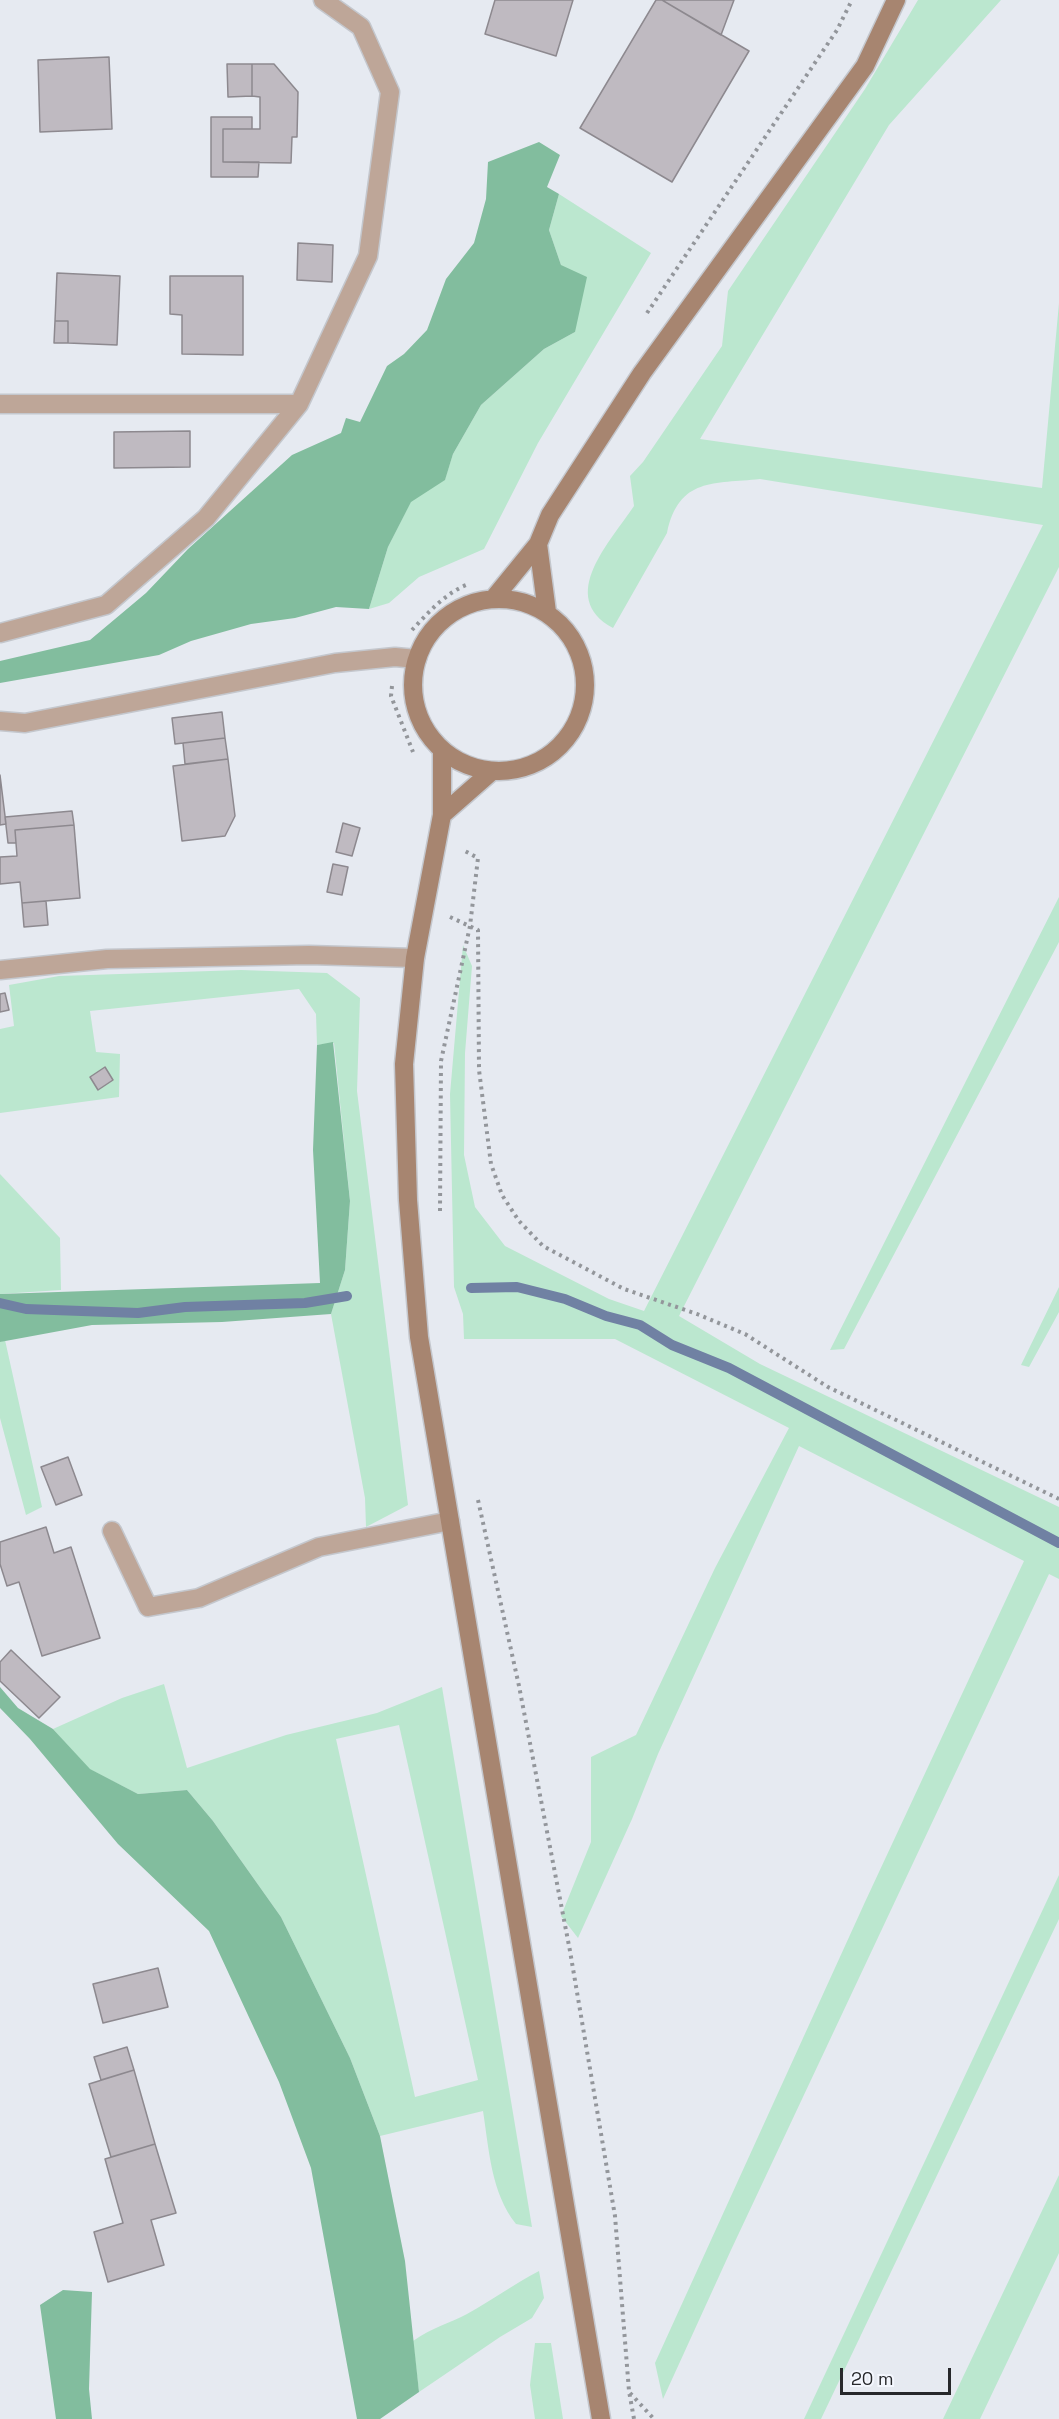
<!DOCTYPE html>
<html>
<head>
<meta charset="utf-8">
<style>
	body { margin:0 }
	#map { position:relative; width:1059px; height:2419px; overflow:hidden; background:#e6eaf1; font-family:"Space Grotesk",sans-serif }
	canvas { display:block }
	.scale { position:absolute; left:840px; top:2368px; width:111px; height:27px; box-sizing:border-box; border:3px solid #27282b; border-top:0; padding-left:8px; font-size:18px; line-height:21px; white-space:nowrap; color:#27282b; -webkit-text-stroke:4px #f4f7fe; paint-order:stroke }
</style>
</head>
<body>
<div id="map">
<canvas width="1059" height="2419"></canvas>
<div class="scale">20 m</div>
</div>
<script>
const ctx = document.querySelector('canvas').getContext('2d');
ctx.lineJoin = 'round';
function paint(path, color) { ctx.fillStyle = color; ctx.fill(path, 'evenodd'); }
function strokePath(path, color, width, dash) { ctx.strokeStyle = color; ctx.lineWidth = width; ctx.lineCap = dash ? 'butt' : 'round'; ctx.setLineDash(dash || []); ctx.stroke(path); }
paint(new Path2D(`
	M 918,0 L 1001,0 L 889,125 L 700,439 L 1042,488 L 1059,303 L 1059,567 L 679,1316 L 760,1364 L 1059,1507 L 1059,1579 L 1049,1574 L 731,2250 L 663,2399 L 655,2363 L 865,1902 L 1024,1561 L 799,1446 L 658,1754 L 632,1819 L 578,1938 L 561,1916 L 591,1842 L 591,1757 L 636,1735 L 715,1568 L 789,1428 L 615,1339 L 464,1339 L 463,1314 L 454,1287 L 450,1094 L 463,945 L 472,966 L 465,1053 L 464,1155 L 475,1207 L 505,1246 L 609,1299 L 644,1311 L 1043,525 L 760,479 C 714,484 679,477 667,533 L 613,628 C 556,597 611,541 634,506 L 630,476 L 643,462 L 722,346 L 728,291 L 865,89 Z
	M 559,194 L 651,253 L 538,443 L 484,549 L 419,577 L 389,603 L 369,609 L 388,547 L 411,501 L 445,479 L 453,454 L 481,405 L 544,349 L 575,332 L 561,265 L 549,230 Z
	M 1059,897 L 1059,942 L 844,1349 L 830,1350 Z
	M 241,970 L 327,973 L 360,998 L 357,1091 L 408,1505 L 366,1527 L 365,1498 L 331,1314 L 345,1270 L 350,1201 L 334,1043 L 317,1045 L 316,1014 L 299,989 L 90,1011 L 96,1052 L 120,1054 L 119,1097 L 0,1113 L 0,1029 L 14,1026 L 9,985 L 59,976 Z
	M 0,1174 L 60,1238 L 61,1290 L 0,1294 Z
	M 1059,1287 L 1059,1312 L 1029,1367 L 1021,1365 Z
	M 5,1340 L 42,1507 L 26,1515 L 0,1418 L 0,1342 Z
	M 164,1684 L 187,1768 L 286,1735 L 377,1713 L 442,1687 L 532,2227 L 516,2224 C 491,2193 489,2149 483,2111 L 380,2136 L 350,2058 L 281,1917 L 213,1821 L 187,1790 L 138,1794 L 89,1769 L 53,1729 L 122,1698 ZM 399,1725 L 478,2080 L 415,2097 L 336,1739 Z
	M 1059,1875 L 1059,1919 L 821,2419 L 804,2419 Z
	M 1059,2175 L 1059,2253 L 980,2419 L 943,2419 Z
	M 539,2271 L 544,2298 L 532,2318 L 500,2337 L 419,2392 L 413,2341 C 433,2327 448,2324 467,2314 C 492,2300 514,2284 539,2271 Z
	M 535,2343 L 551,2343 L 563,2419 L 535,2419 L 530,2385 Z`), '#bbe7cf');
paint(new Path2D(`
	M 539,142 L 560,155 L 547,187 L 559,194 L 549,230 L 561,265 L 587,277 L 575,332 L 544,349 L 481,405 L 453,454 L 445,480 L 411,502 L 388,547 L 369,609 L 336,607 L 295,618 L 251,624 L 191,641 L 159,655 L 0,683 L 0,661 L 90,640 L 146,593 L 188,549 L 292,455 L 341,433 L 346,418 L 360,422 L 387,366 L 404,354 L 427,330 L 446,279 L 474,243 L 486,199 L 488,162 Z
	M 333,1042 L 350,1201 L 345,1270 L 331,1314 L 222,1322 L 92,1325 L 0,1342 L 0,1294 L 320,1283 L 313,1150 L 317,1045 Z
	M 0,1687 L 18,1708 L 53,1729 L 90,1769 L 138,1794 L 187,1790 L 213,1821 L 281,1917 L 350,2058 L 380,2136 L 405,2261 L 419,2392 L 380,2419 L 357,2419 L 311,2168 L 279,2082 L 209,1931 L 118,1844 L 30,1739 L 0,1708 Z
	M 63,2290 L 92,2292 L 89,2389 L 92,2419 L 56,2419 L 40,2305 Z`), '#82bd9e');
strokePath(new Path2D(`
	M 471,1288 L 517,1287 L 565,1299 L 606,1316 L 640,1325 L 672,1345 L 729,1368 L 1059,1543
	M 0,1303 L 26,1309 L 138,1313 L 185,1307 L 305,1303 L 347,1296`), '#7081a3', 10);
const building = new Path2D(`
	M 495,0 L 573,0 L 556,56 L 485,34 Z
	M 656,0 L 662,0 L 749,51 L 672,182 L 580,128 Z
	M 662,0 L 734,0 L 721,35 Z
	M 109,57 L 112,129 L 40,132 L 38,60 Z
	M 227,64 L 252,64 L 252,96 L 228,97 Z
	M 252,64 L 274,64 L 298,92 L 297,137 L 292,137 L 291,163 L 223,162 L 223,129 L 260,129 L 260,97 L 252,96 Z
	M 211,117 L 252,117 L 252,129 L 223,129 L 223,162 L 259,162 L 258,177 L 211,177 Z
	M 298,243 L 333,245 L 332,282 L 297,280 Z
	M 57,273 L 120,276 L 117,345 L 68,343 L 68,321 L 55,321 Z
	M 170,276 L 243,276 L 243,355 L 182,354 L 182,315 L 170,314 Z
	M 55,321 L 68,321 L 68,343 L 54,343 Z
	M 190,431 L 190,467 L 114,468 L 114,432 Z
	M 222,712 L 225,738 L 175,744 L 172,718 Z
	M 225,738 L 228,759 L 185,764 L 183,743 Z
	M 228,759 L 235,816 L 225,836 L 182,841 L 173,766 Z
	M 0,775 L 6,824 L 0,825 Z
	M 72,811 L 74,825 L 15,830 L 16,843 L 8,843 L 5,817 Z
	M 343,823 L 360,828 L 352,856 L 336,852 Z
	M 74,825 L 80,898 L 22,903 L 20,882 L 0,884 L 0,857 L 17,856 L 15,830 Z
	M 333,864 L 348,867 L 342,895 L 327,892 Z
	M 46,901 L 48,925 L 24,927 L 22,903 Z
	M 5,993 L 9,1010 L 0,1012 L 0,994 Z
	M 105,1067 L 113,1080 L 98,1090 L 90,1077 Z
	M 68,1457 L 82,1495 L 56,1505 L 41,1467 Z
	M 46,1527 L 54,1553 L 71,1547 L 100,1638 L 42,1656 L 19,1582 L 7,1586 L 0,1564 L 0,1542 Z
	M 11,1650 L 60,1697 L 39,1718 L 0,1681 L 0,1662 Z
	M 158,1968 L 168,2007 L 103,2023 L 93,1984 Z
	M 127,2047 L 134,2070 L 101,2080 L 94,2057 Z
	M 134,2070 L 155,2144 L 111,2157 L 89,2084 Z
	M 155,2144 L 176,2213 L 151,2220 L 164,2265 L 108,2282 L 94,2232 L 123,2223 L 105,2159 Z`);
paint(building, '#bfbac1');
strokePath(building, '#8d898f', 1.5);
const street = new Path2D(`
	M 0,404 L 299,404
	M 0,633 L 106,605 L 206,518 L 299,404 L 368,256 L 390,92 L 361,27 L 323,0
	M 0,721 L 25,723 L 335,663 L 395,657 L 417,659
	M 0,970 L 107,959 L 309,955 L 415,958
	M 112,1531 L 148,1607 L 199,1598 L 319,1547 L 450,1521`);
const secondary = new Path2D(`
	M 538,544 L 547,612
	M 494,598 L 538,544 L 550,515 L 642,373 L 865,66 L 896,0
	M413 685a86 86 0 1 1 172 0a86 86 0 1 1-172 0Z
	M 442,751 L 442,815 L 415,958 L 404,1064 L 408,1200 L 419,1337 L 601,2419
	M 442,815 L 491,772`);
strokePath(street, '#c4c7cd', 21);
strokePath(secondary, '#c4c7cd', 21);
strokePath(new Path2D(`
	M 647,313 L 837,30 L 852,0
	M 412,630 C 428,613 446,592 469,584
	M 392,686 L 391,696 L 413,752
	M 450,917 L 478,930 L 479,1070 L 491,1164 L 502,1195 L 519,1221 L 543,1246 L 624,1289 L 697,1314 L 745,1334 L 828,1387 L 1059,1499
	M 440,1211 L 441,1061 L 470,926 L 478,858 L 463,850
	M 478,1500 L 519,1686 L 570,1951 L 615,2216 L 629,2391 L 634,2419
	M 630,2393 L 654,2419`), '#93969b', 4, [3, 4.5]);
strokePath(street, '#bea698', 18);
strokePath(secondary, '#a78570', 18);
</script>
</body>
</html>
